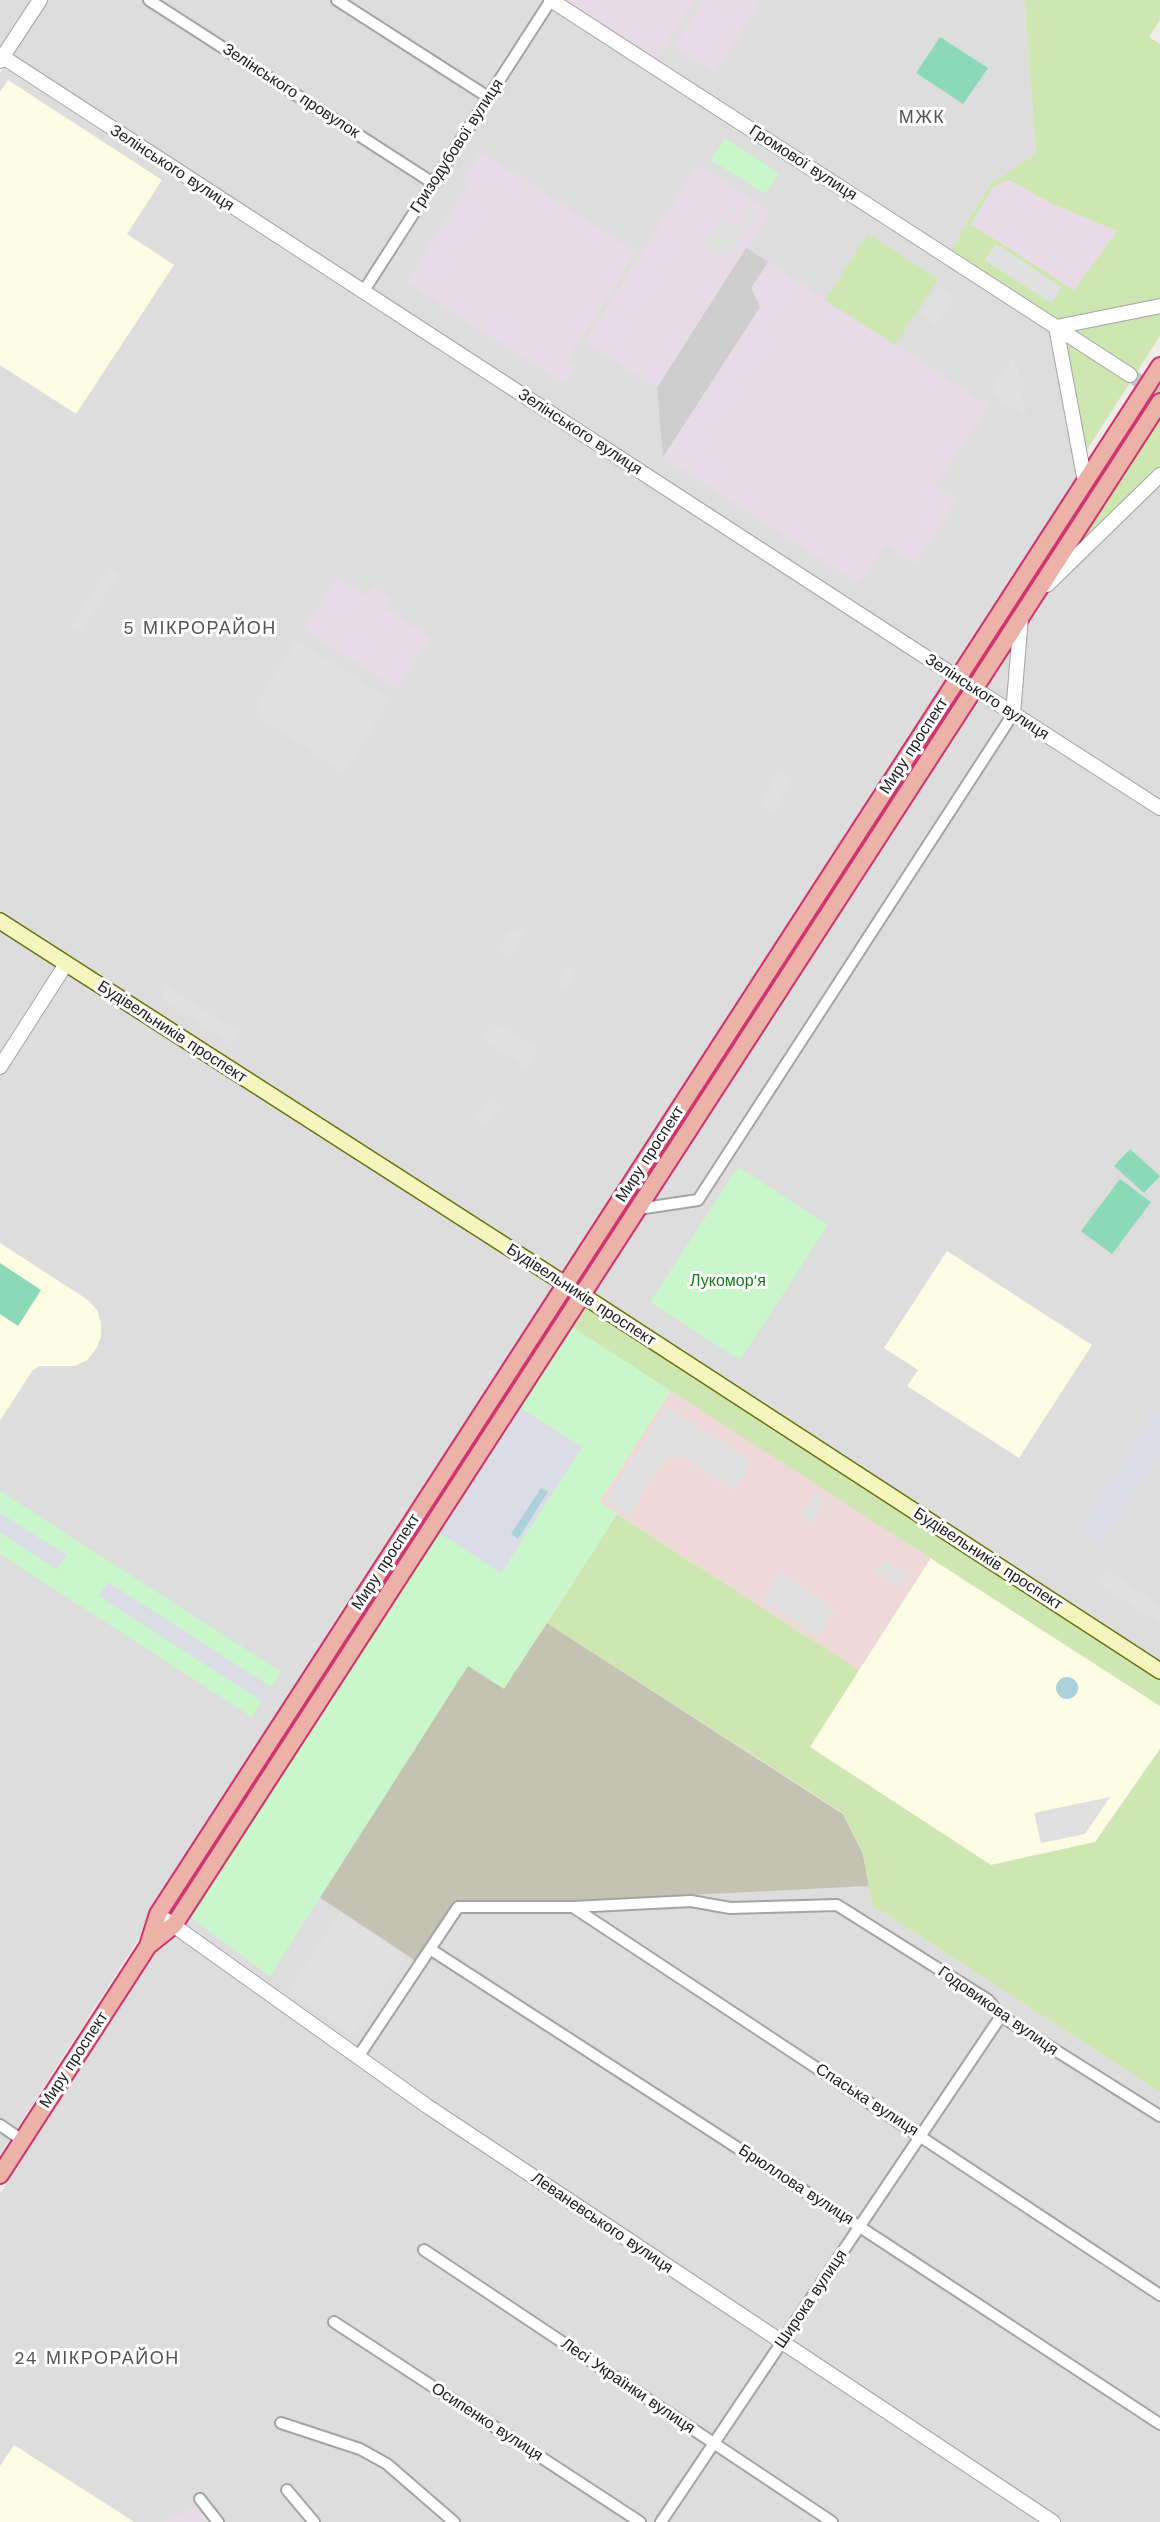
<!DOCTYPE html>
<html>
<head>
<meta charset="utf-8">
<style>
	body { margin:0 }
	canvas { display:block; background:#f0ede8 }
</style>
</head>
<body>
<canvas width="1160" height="2522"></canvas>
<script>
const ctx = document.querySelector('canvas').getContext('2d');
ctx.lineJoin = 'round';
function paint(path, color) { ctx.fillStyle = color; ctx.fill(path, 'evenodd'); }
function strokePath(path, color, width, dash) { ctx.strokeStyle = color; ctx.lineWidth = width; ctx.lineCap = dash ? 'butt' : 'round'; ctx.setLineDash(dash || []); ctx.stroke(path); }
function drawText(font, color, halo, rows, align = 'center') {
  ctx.font = font + ' "Work Sans",sans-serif'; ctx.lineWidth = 6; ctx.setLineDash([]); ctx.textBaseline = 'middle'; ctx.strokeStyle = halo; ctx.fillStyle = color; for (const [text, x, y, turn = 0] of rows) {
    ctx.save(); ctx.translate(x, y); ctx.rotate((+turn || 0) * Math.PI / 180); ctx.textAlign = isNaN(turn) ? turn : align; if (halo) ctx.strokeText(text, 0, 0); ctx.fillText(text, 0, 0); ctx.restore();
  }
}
paint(new Path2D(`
	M 0,0 L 32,0 L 0,49 Z
	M 48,0 L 542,0 L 1051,330 L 1079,476 L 953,668 L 12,57 Z
	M 694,0 L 1023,0 L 1025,3 L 1036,154 L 990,184 L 949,253 L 653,61 Z
	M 5,66 L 947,677 L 561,1275 L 0,914 L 0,74 Z
	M 1160,419 L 1160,801 L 985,689 Z
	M 979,698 L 1160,815 L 1160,1663 L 591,1293 Z
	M 0,928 L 59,966 L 0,1057 Z
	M 67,972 L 555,1284 L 152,1911 L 147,1926 L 0,2155 L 0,1075 Z
	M 869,1886 L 872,1905 L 1160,2092 L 1160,2522 L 0,2522 L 0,2194 L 163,1942 L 180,1929 L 190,1917 L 270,1976 L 319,1897 L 416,1962 L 457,1902 L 573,1901 Z`), '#dedddd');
paint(new Path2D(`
	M 671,1391 L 931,1558 L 859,1670 L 599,1502 ZM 666,1406 L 734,1490 L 682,1456 L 664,1460 Z`), '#efd8d8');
paint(new Path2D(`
	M 560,0 L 694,0 L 653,61 Z
	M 704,0 L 761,0 L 714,73 L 674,47 Z
	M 481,152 L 636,252 L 566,362 L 575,368 L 564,384 L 406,282 L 468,186 L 462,181 Z
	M 698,165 L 770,211 L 657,388 L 585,342 Z
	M 1009,180 L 1052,204 L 1117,231 L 1074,290 L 971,224 L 993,187 Z
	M 768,262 L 988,405 L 935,486 L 956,500 L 915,564 L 885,545 L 859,584 L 663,457 L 760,307 L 751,288 Z
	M 337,577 L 368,596 L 374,587 L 391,598 L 386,608 L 430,637 L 397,689 L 304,629 Z
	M 197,2505 L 210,2522 L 164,2522 Z`), '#e9dae7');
paint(new Path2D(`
	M 8,80 L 162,180 L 127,234 L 174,265 L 76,414 L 0,365 L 0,92 Z
	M 0,1243 L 88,1300 L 97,1310 L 101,1323 L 101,1337 L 96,1349 L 87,1360 L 75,1366 L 39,1366 L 32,1371 L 0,1421 Z
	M 947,1251 L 1092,1345 L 1019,1458 L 907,1386 L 918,1370 L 884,1348 Z
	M 931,1558 L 1160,1706 L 1160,1749 L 1095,1842 L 991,1865 L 810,1747 Z
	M 14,2445 L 111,2507 L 134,2522 L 0,2522 L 0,2466 Z`), '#fdfce4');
paint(new Path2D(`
	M 746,248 L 768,262 L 751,288 L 760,307 L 663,457 L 657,388 Z`), '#cecece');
paint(new Path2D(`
	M 547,1623 L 843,1814 L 863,1854 L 869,1886 L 573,1901 L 458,1902 L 417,1962 L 319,1897 L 468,1665 L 504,1688 Z`), '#c4c3b3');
paint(new Path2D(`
	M 1023,0 L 1160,0 L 1160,20 L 1149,37 L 1160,44 L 1160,301 L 1056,322 L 949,253 L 990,184 L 1036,154 L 1025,3 ZM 1009,180 L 1052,204 L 1117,231 L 1074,290 L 971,224 L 993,187 ZM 996,244 L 1061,287 L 1051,302 L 985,260 Z
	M 868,234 L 938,279 L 895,345 L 825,300 Z
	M 1160,310 L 1160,336 L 1136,373 L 1068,330 Z
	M 1062,336 L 1131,381 L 1088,448 L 1082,449 Z
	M 1160,419 L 1160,470 L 1069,559 Z
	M 584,1304 L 1160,1678 L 1160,1706 L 570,1326 Z
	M 617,1514 L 859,1670 L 810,1747 L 991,1865 L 1095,1842 L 1160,1749 L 1160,2092 L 872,1905 L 863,1854 L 843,1813 L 547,1623 Z`), '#cee6b2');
paint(new Path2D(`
	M 725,138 L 779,173 L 765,194 L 711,160 Z
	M 738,1167 L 828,1225 L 740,1360 L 650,1302 Z
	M 570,1326 L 671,1391 L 599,1502 L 617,1514 L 504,1689 L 468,1666 L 270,1976 L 190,1917 L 437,1532 L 441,1534 L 521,1409 L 518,1406 Z
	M 0,1491 L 281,1672 L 271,1687 L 108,1583 L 99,1596 L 262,1701 L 252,1717 L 0,1554 L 0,1532 L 57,1569 L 66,1556 L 0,1513 Z`), '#c9f6ca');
paint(new Path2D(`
	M 940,37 L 988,68 L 963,104 L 916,73 Z
	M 1130,1149 L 1160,1176 L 1144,1193 L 1114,1166 Z
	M 1120,1179 L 1151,1202 L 1112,1254 L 1081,1231 Z
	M 0,1263 L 41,1290 L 18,1326 L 0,1314 Z`), '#8cd9b8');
paint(new Path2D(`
	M 748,208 L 757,214 L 731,254 L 715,254 L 703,246 L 721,219 L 735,228 Z
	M 996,244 L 1062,287 L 1051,303 L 985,260 Z
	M 937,286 L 954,298 L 936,325 L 919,314 Z
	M 1014,356 L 1025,408 L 1026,416 L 990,393 Z
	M 110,567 L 119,573 L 81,632 L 70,628 Z
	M 297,640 L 390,700 L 344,772 L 259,717 L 256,703 Z
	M 780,771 L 793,779 L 772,813 L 759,804 Z
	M 530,925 L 509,958 L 497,951 L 509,932 Z
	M 569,967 L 577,972 L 566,990 L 558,984 Z
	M 167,986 L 239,1032 L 231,1044 L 160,998 Z
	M 493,1021 L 537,1049 L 526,1068 L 481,1039 Z
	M 489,1098 L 500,1105 L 487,1126 L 476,1118 Z
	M 512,1403 L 522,1409 L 441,1534 L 431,1528 Z
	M 666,1406 L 752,1462 L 734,1490 L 682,1456 L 664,1460 L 629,1516 L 605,1501 Z
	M 815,1493 L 826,1500 L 811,1524 L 800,1516 Z
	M 883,1559 L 908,1575 L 900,1587 L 875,1571 Z
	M 1106,1569 L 1160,1605 L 1160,1624 L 1097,1583 Z
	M 780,1573 L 835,1609 L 818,1636 L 762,1600 Z
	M 1110,1797 L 1085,1834 L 1041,1843 L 1034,1813 Z
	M 341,1912 L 406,1955 L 352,2037 L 293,1995 L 290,1988 Z`), '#e0e0e0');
paint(new Path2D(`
	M 1160,1403 L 1160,1454 L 1103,1543 L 1079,1528 Z
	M 522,1409 L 582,1447 L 501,1573 L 441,1534 Z
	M 0,1513 L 66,1555 L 57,1569 L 0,1532 Z
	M 108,1582 L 271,1687 L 262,1701 L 99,1596 Z`), '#dcdce6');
paint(new Path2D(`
	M 541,1488 L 548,1492 L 518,1539 L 511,1534 Z
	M1056 1688a11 11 0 1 1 22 0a11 11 0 1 1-22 0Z`), '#abd2da');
strokePath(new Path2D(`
	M 1130,375 L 1160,395`), '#c6c4c0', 14, [14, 7]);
const minor = new Path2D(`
	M 149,0 L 433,183
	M 337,0 L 488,97
	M 363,292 L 551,0
	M 638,1209 L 698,1200 L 1013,714
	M 573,1907 L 1160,2295
	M 430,1949 L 860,2227 L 1160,2424
	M 358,2057 L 458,1907 L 573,1907 L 691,1901 L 730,1908 L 837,1905 L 988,2000 L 1001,2016 L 1160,2116
	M 0,2125 L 22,2140
	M 424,2250 L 832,2522
	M 334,2322 L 640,2522
	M 281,2423 L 360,2449 L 387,2464 L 454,2522
	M 287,2490 L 314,2522
	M 200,2499 L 218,2522
	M 661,2522 L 1001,2016`);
const tertiary = new Path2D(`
	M 551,0 L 1130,375
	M 3,57 L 958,678
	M 0,61 L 40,0
	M 1056,327 L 1085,482
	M 1056,327 L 1160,306
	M 1047,585 L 1160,475
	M 975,689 L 1160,808
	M 1013,714 L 1021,617
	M 0,1067 L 66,964
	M 166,1920 L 427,2106 L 1053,2522`);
const secondary = new Path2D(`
	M 0,921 L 565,1284
	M 582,1295 L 1160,1671`);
const trunk = new Path2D(`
	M 148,1946 L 174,1925 L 1160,402
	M 0,2175 L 148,1946 L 158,1914 L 1160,366`);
strokePath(minor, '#a4a4a4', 14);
strokePath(tertiary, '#a4a4a4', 16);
strokePath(secondary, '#6b720d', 18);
strokePath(trunk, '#cf3470', 20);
strokePath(minor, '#fff', 10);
strokePath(tertiary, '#fff', 14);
strokePath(secondary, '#f5f5c0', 15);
strokePath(trunk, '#ecb2a7', 16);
drawText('16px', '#202020', '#fff', [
	["Зелінського провулок",291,91,33],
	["Гризодубової вулиця",457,146,-57],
	["Громової вулиця",803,163,33],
	["Зелінського вулиця",172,168,33],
	["Зелінського вулиця",580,432,33],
	["Зелінського вулиця",987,697,33],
	["Миру проспект",914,746,-57],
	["Будівельників проспект",172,1032,33],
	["Миру проспект",650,1154,-57],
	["Будівельників проспект",581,1295,33],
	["Будівельників проспект",988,1559,33],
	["Миру проспект",386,1562,-57],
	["Годовикова вулиця",998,2011,35],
	["Миру проспект",74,2060,-57],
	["Спаська вулиця",867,2100,33],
	["Брюллова вулиця",796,2185,33],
	["Леваневського вулиця",602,2223,34],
	["Широка вулиця",811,2299,-56],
	["Лесі Українки вулиця",628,2386,34],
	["Осипенко вулиця",487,2422,33]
]);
drawText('16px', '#147918', '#fff', [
	["Лукомор'я",728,1281]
]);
ctx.letterSpacing = '1.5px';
drawText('18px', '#535353', '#fff', [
	["МЖК",922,118],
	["5 МІКРОРАЙОН",200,629],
	["24 МІКРОРАЙОН",97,2359]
]);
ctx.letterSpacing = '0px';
</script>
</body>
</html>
